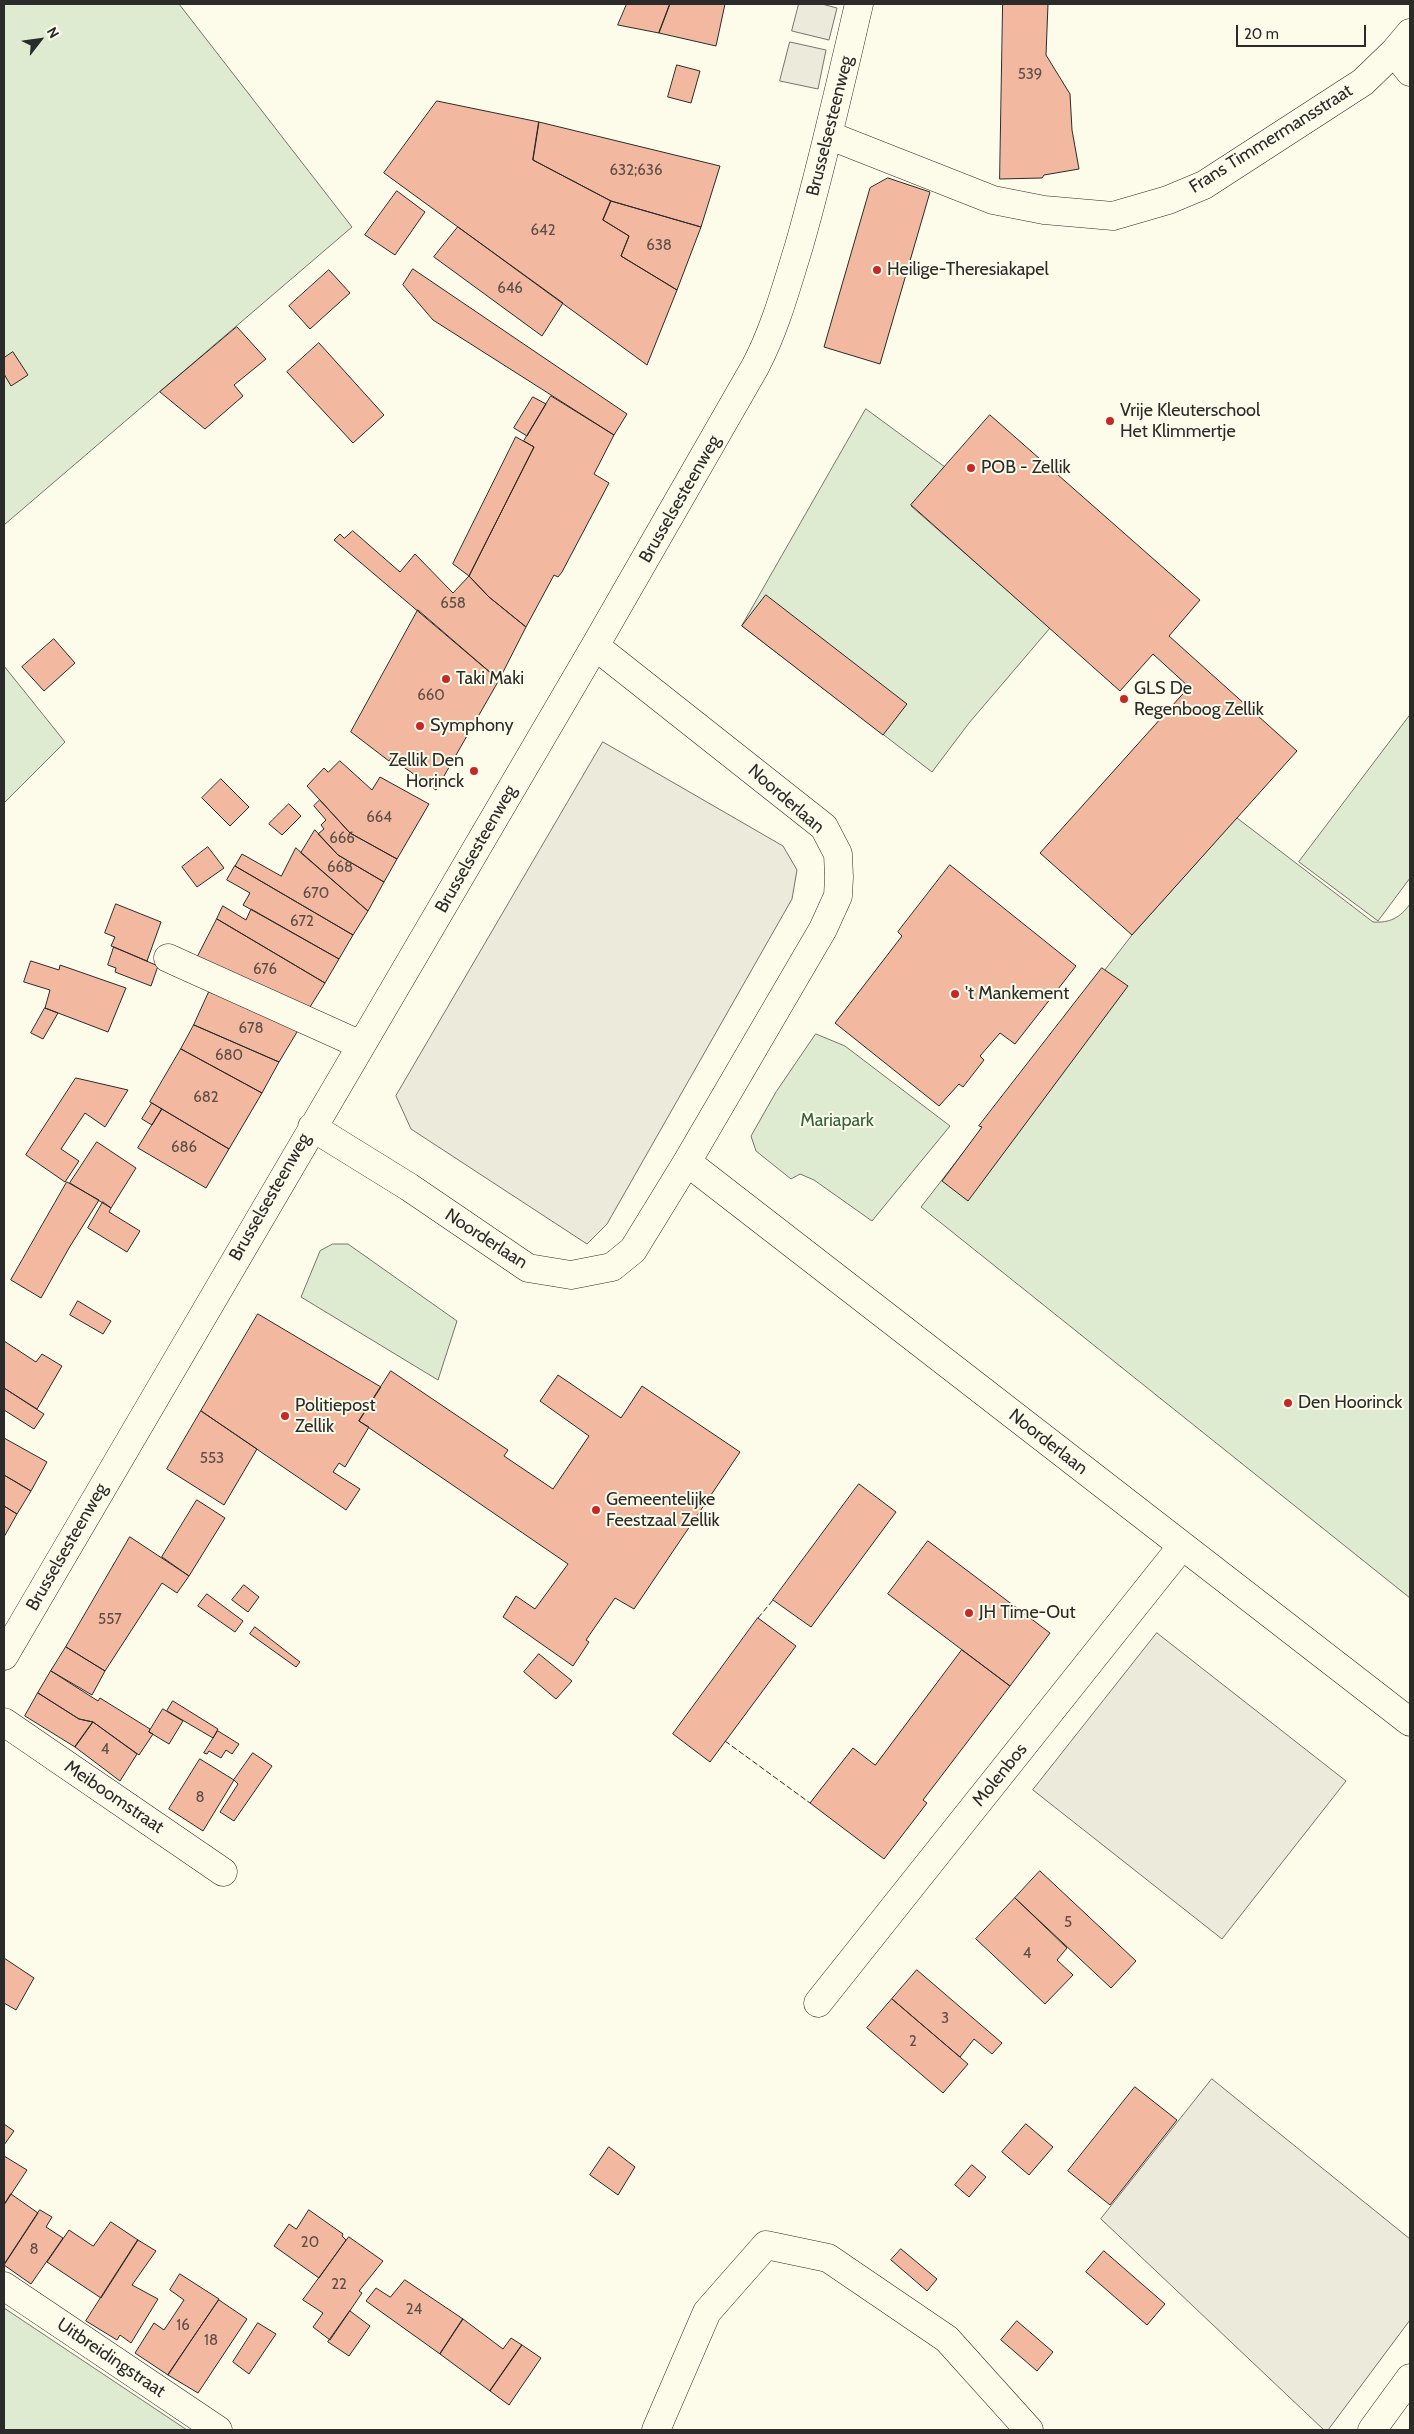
<!DOCTYPE html>
<html>
<head>
<meta charset="utf-8">
<style>
	body { margin:0 }
	#map { position:relative; width:1414px; height:2434px; overflow:hidden; background:#fdfbea; font-family:Cabin,sans-serif }
	canvas { display:block }
	.frame { position:absolute; inset:0; border:5px solid #2b2b2b; pointer-events:none }
	.north { position:absolute; left:15px; top:15px; width:50px; height:50px; -webkit-text-stroke:4px #fdfbea; paint-order:stroke; rotate:60deg; font-size:14px; font-weight:700; line-height:20px; text-align:center; color:#2b2b2b }
	.north::after { content:''; display:block; margin:auto; width:18px; height:22px; background:#2b2b2b; clip-path:polygon(50% 0,100% 100%,50% 72%,0 100%) }
	.scale { position:absolute; left:1236px; top:25px; width:130px; height:22px; box-sizing:border-box; border:2px solid #2b2b2b; border-top:0; padding-left:6px; font-size:15px; line-height:18px; white-space:nowrap; color:#2b2b2b; -webkit-text-stroke:4px #fdfbea; paint-order:stroke }
</style>
</head>
<body>
<div id="map">
<canvas width="1414" height="2434"></canvas>
<div class="frame"></div>
<div class="north">N</div>
<div class="scale">20 m</div>
</div>
<script>
const ctx = document.querySelector('canvas').getContext('2d');
ctx.lineJoin = 'round';
function paint(path, color) { ctx.fillStyle = color; ctx.fill(path, 'evenodd'); }
function strokePath(path, color, width, dash) { ctx.strokeStyle = color; ctx.lineWidth = width; ctx.lineCap = dash ? 'butt' : 'round'; ctx.setLineDash(dash || []); ctx.stroke(path); }
function drawText(font, color, halo, rows, align = 'center') {
  ctx.font = font + ' Cabin,sans-serif'; ctx.lineWidth = 4; ctx.setLineDash([]); ctx.textBaseline = 'middle'; ctx.strokeStyle = halo; ctx.fillStyle = color; for (const [text, x, y, turn = 0] of rows) {
    ctx.save(); ctx.translate(x, y); ctx.rotate((+turn || 0) * Math.PI / 180); ctx.textAlign = isNaN(turn) ? turn : align; if (halo) ctx.strokeText(text, 0, 0); ctx.fillText(text, 0, 0); ctx.restore();
  }
}
const green = new Path2D(`
	M 4,4 L 179,4 L 352,227 L 4,525 Z
	M 866,409 L 945,467 L 911,506 L 1050,628 L 969,723 L 932,772 L 742,626 Z
	M 4,666 L 65,742 L 4,803 Z
	M 1410,715 L 1410,878 L 1378,921 L 1299,862 Z
	M 1237,818 L 1373,922 C 1390,923 1400,918 1410,904 L 1410,1598 L 921,1207 L 1132,935 Z
	M 816,1034 L 845,1046 L 950,1126 L 872,1221 L 814,1180 L 800,1174 L 791,1179 L 756,1151 L 751,1136 L 776,1092 Z
	M 333,1244 L 348,1244 L 457,1321 L 438,1380 L 301,1297 L 320,1251 Z
	M 4,2308 L 187,2430 L 4,2430 Z`);
paint(green, '#deebd1');
strokePath(green, '#74746e', 1);
const parking = new Path2D(`
	M 799,4 L 822,4 L 837,8 L 829,40 L 792,31 Z
	M 790,42 L 826,50 L 818,89 L 780,81 Z
	M 603,742 L 783,846 L 797,870 L 792,899 L 607,1224 L 587,1244 L 411,1129 L 396,1096 Z
	M 1157,1633 L 1346,1781 L 1222,1939 L 1033,1790 Z
	M 1212,2079 L 1410,2239 L 1410,2320 L 1328,2430 L 1324,2430 L 1101,2219 Z`);
paint(parking, '#eceadb');
strokePath(parking, '#74746e', 1);
const building = new Path2D(`
	M 627,4 L 670,4 L 659,33 L 618,25 Z
	M 670,4 L 725,4 L 716,46 L 659,33 Z
	M 1003,4 L 1048,4 L 1046,55 L 1070,94 L 1072,130 L 1079,169 L 1044,175 L 1042,178 L 1000,179 Z
	M 677,65 L 700,71 L 691,103 L 668,97 Z
	M 437,101 L 539,122 L 533,160 L 611,201 L 603,220 L 629,236 L 621,256 L 677,290 L 647,365 L 384,173 Z
	M 539,122 L 720,166 L 701,227 L 611,201 L 533,160 Z
	M 888,178 L 930,192 L 880,364 L 824,347 L 870,188 Z
	M 397,191 L 425,212 L 395,255 L 365,235 Z
	M 611,201 L 701,227 L 677,290 L 621,256 L 629,236 L 603,220 Z
	M 458,227 L 563,303 L 542,336 L 434,257 Z
	M 413,269 L 627,414 L 614,435 L 433,320 L 403,285 Z
	M 329,270 L 350,293 L 310,329 L 289,306 Z
	M 237,327 L 266,359 L 234,385 L 243,396 L 205,429 L 160,392 Z
	M 319,343 L 384,415 L 353,443 L 287,372 Z
	M 13,352 L 28,375 L 11,386 L 4,374 L 4,358 Z
	M 551,396 L 614,435 L 594,474 L 609,483 L 562,572 L 558,577 L 554,575 L 526,627 L 489,597 L 469,576 L 534,447 L 524,441 Z
	M 533,397 L 546,404 L 527,436 L 514,428 Z
	M 990,415 L 1200,600 L 1169,636 L 1297,751 L 1132,935 L 1040,853 L 1189,687 L 1153,654 L 1120,691 L 911,505 Z
	M 516,437 L 534,447 L 469,576 L 453,564 Z
	M 353,531 L 400,572 L 415,554 L 453,593 L 469,576 L 489,597 L 526,627 L 499,680 L 334,540 L 340,534 L 344,538 Z
	M 766,595 L 907,704 L 883,735 L 742,626 Z
	M 418,610 L 499,680 L 436,790 L 391,758 L 389,761 L 351,732 Z
	M 54,639 L 75,663 L 44,691 L 22,667 Z
	M 340,761 L 372,790 L 380,777 L 429,804 L 397,859 L 350,833 L 307,786 L 324,768 L 328,772 Z
	M 221,779 L 249,807 L 230,826 L 202,798 Z
	M 320,800 L 350,833 L 397,859 L 384,882 L 338,855 L 318,834 L 324,829 L 321,825 L 326,820 L 314,806 Z
	M 289,804 L 301,816 L 282,835 L 269,824 Z
	M 315,830 L 338,855 L 384,882 L 368,911 L 301,853 Z
	M 208,847 L 224,868 L 197,887 L 182,867 Z
	M 296,848 L 368,911 L 353,935 L 235,866 L 242,854 L 281,876 Z
	M 950,865 L 1076,966 L 1015,1044 L 1000,1033 L 980,1056 L 984,1060 L 963,1087 L 959,1084 L 939,1106 L 835,1023 L 902,936 L 898,932 Z
	M 235,866 L 353,935 L 339,959 L 243,905 L 250,893 L 227,880 Z
	M 116,904 L 161,922 L 147,961 L 111,946 L 115,937 L 105,933 Z
	M 223,906 L 246,920 L 251,909 L 339,959 L 325,983 L 217,919 Z
	M 217,919 L 325,983 L 310,1007 L 197,958 Z
	M 114,947 L 158,966 L 151,986 L 115,972 L 116,968 L 108,965 Z
	M 31,961 L 59,970 L 60,965 L 126,988 L 108,1032 L 45,1008 L 50,990 L 24,982 Z
	M 1102,968 L 1128,986 L 968,1201 L 942,1181 L 982,1127 L 979,1126 Z
	M 209,992 L 300,1027 L 279,1062 L 194,1025 Z
	M 45,1008 L 58,1013 L 43,1039 L 31,1033 Z
	M 194,1025 L 279,1062 L 262,1093 L 181,1049 Z
	M 181,1049 L 262,1093 L 229,1149 L 150,1102 Z
	M 76,1078 L 128,1090 L 105,1127 L 85,1113 L 61,1149 L 79,1161 L 65,1182 L 26,1155 Z
	M 152,1103 L 162,1109 L 152,1125 L 142,1119 Z
	M 162,1109 L 229,1149 L 206,1188 L 138,1148 Z
	M 97,1142 L 136,1168 L 111,1208 L 70,1183 Z
	M 67,1182 L 99,1200 L 69,1248 L 41,1298 L 11,1280 Z
	M 103,1202 L 111,1208 L 109,1212 L 140,1231 L 127,1252 L 88,1228 Z
	M 78,1301 L 111,1321 L 103,1334 L 70,1315 Z
	M 258,1314 L 381,1387 L 359,1421 L 369,1427 L 345,1467 L 339,1463 L 333,1472 L 360,1489 L 346,1510 L 201,1411 Z
	M 4,1341 L 36,1362 L 42,1354 L 62,1366 L 37,1409 L 4,1388 Z
	M 391,1371 L 508,1450 L 504,1456 L 553,1489 L 589,1436 L 540,1401 L 558,1375 L 621,1418 L 642,1386 L 740,1452 L 634,1609 L 615,1598 L 586,1640 L 589,1642 L 573,1666 L 503,1617 L 516,1596 L 535,1609 L 568,1564 L 359,1421 Z
	M 4,1388 L 44,1414 L 34,1429 L 4,1410 Z
	M 201,1411 L 257,1449 L 224,1505 L 167,1469 Z
	M 4,1438 L 47,1462 L 31,1491 L 4,1475 Z
	M 4,1475 L 31,1491 L 17,1514 L 4,1506 Z
	M 859,1484 L 896,1512 L 811,1627 L 773,1600 Z
	M 197,1500 L 225,1518 L 189,1576 L 162,1557 Z
	M 4,1506 L 17,1514 L 4,1537 Z
	M 130,1537 L 189,1576 L 177,1593 L 162,1583 L 105,1671 L 66,1647 Z
	M 928,1541 L 1050,1633 L 1010,1686 L 888,1594 Z
	M 244,1585 L 259,1597 L 248,1612 L 232,1600 Z
	M 207,1594 L 243,1621 L 235,1632 L 198,1606 Z
	M 758,1618 L 796,1646 L 710,1762 L 673,1734 Z
	M 255,1627 L 300,1662 L 296,1667 L 250,1634 Z
	M 66,1647 L 105,1671 L 92,1695 L 51,1671 Z
	M 962,1650 L 1010,1686 L 923,1800 L 927,1803 L 884,1859 L 810,1803 L 853,1748 L 875,1765 Z
	M 539,1654 L 572,1681 L 556,1699 L 524,1672 Z
	M 51,1671 L 98,1701 L 100,1698 L 150,1729 L 149,1732 L 153,1734 L 139,1755 L 93,1722 L 79,1719 L 38,1693 Z
	M 38,1693 L 79,1719 L 93,1722 L 75,1747 L 25,1716 Z
	M 173,1701 L 218,1729 L 213,1738 L 167,1711 Z
	M 163,1709 L 183,1721 L 169,1744 L 149,1732 Z
	M 93,1722 L 137,1754 L 120,1781 L 75,1747 Z
	M 218,1731 L 239,1744 L 232,1754 L 226,1750 L 221,1758 L 209,1751 L 207,1754 L 204,1753 Z
	M 253,1753 L 272,1766 L 234,1821 L 220,1812 L 238,1784 L 234,1780 Z
	M 200,1759 L 234,1780 L 203,1831 L 169,1809 Z
	M 1040,1871 L 1136,1961 L 1111,1988 L 1015,1898 Z
	M 1015,1898 L 1067,1948 L 1057,1960 L 1073,1975 L 1045,2004 L 976,1939 Z
	M 4,1958 L 34,1978 L 16,2010 L 4,2003 Z
	M 917,1970 L 1002,2043 L 992,2054 L 974,2039 L 960,2057 L 892,1999 Z
	M 892,1999 L 968,2064 L 943,2093 L 867,2028 Z
	M 1135,2087 L 1177,2120 L 1110,2205 L 1068,2171 Z
	M 4,2124 L 14,2131 L 4,2145 Z
	M 1026,2124 L 1053,2147 L 1029,2175 L 1002,2152 Z
	M 609,2147 L 635,2167 L 618,2195 L 590,2175 Z
	M 4,2156 L 27,2170 L 4,2205 Z
	M 972,2165 L 986,2177 L 969,2197 L 955,2185 Z
	M 11,2194 L 38,2213 L 4,2265 L 4,2205 Z
	M 40,2210 L 52,2217 L 46,2227 L 63,2238 L 31,2284 L 4,2265 Z
	M 309,2210 L 343,2234 L 342,2236 L 346,2240 L 319,2278 L 274,2246 L 289,2224 L 296,2229 Z
	M 111,2222 L 138,2240 L 101,2298 L 47,2262 L 69,2230 L 93,2246 Z
	M 349,2237 L 383,2261 L 359,2291 L 362,2293 L 330,2340 L 313,2327 L 323,2313 L 303,2300 Z
	M 138,2240 L 156,2251 L 132,2285 L 158,2299 L 131,2343 L 120,2335 L 117,2340 L 86,2321 Z
	M 901,2249 L 937,2279 L 927,2291 L 891,2260 Z
	M 1104,2251 L 1165,2304 L 1147,2325 L 1086,2272 Z
	M 180,2274 L 219,2299 L 168,2375 L 135,2353 L 154,2323 L 164,2330 L 184,2300 L 170,2290 Z
	M 405,2280 L 463,2319 L 440,2354 L 366,2301 L 376,2288 L 390,2297 Z
	M 219,2300 L 247,2319 L 198,2393 L 168,2375 Z
	M 350,2311 L 370,2326 L 349,2356 L 328,2342 Z
	M 463,2319 L 503,2349 L 511,2338 L 522,2345 L 490,2391 L 440,2354 Z
	M 1017,2321 L 1053,2352 L 1037,2371 L 1001,2340 Z
	M 258,2323 L 276,2334 L 249,2374 L 233,2362 Z
	M 522,2345 L 541,2358 L 509,2405 L 490,2391 Z`);
paint(building, '#f2b8a0');
strokePath(building, '#2b2b2b', 1);
const minor = new Path2D(`
	M 1394,52 L 1410,72
	M 828,135 L 993,200 L 1044,210 L 1113,216 L 1168,200 L 1204,185 L 1363,82 L 1394,52 L 1410,33
	M 168,958 L 361,1045
	M 312,1127 L 409,1187 L 528,1268 L 571,1275 L 612,1267 L 633,1250 L 687,1162 L 823,929 L 838,896 L 839,877 L 838,854 L 824,827 L 595,646
	M 687,1162 L 1410,1722
	M 4,1656 L 595,646 L 755,367 C 775,329 786,288 799,246 C 822,166 840,85 859,4
	M 4,1722 L 223,1872
	M 818,2003 L 1182,1546
	M 4,2286 L 218,2430
	M 656,2430 L 707,2312 L 766,2245 L 828,2258 L 947,2339 L 1029,2430
	M 1372,2430 L 1410,2378`);
strokePath(minor, '#2b2b2b', 29);
strokePath(minor, '#fdfbea', 28);
strokePath(new Path2D(`
	M 758,1618 L 773,1600
	M 725,1741 L 810,1803`), '#2b2b2b', 1, [6, 2.5]);
for (const [x, y, r, color] of [
	[877,270,5,"#c62828"],
	[1110,421,5,"#c62828"],
	[971,468,5,"#c62828"],
	[446,679,5,"#c62828"],
	[1124,699,5,"#c62828"],
	[420,726,5,"#c62828"],
	[474,771,5,"#c62828"],
	[955,994,5,"#c62828"],
	[1288,1403,5,"#c62828"],
	[285,1416,5,"#c62828"],
	[596,1510,5,"#c62828"],
	[969,1613,5,"#c62828"]
]) { const dot = new Path2D(); dot.arc(x, y, r, 0, 2 * Math.PI); ctx.fillStyle = color; ctx.fill(dot); strokePath(dot, '#fdfbea', 2); }
drawText('15px', '#5d4e48', null, [
	["539",1030,75],
	["632;636",636,171],
	["642",543,231],
	["638",659,246],
	["646",510,289],
	["658",453,604],
	["660",431,696],
	["664",379,818],
	["666",342,839],
	["668",340,868],
	["670",316,894],
	["672",302,922],
	["676",265,970],
	["678",251,1029],
	["680",229,1056],
	["682",206,1098],
	["686",184,1148],
	["553",212,1459],
	["557",110,1620],
	["4",105,1750],
	["8",200,1798],
	["5",1068,1923],
	["4",1027,1954],
	["3",945,2019],
	["2",913,2042],
	["20",310,2243],
	["8",34,2250],
	["22",339,2285],
	["24",414,2310],
	["16",183,2326],
	["18",211,2341]
]);
drawText('18px', '#2b2b2b', '#fdfbea', [
	["Brusselsesteenweg",830,126,-76],
	["Frans Timmermansstraat",1271,139,-32],
	["Brusselsesteenweg",680,499,-60],
	["Noorderlaan",786,799,41],
	["Brusselsesteenweg",476,849,-60],
	["Brusselsesteenweg",270,1197,-60],
	["Noorderlaan",486,1239,33],
	["Noorderlaan",1048,1442,38],
	["Brusselsesteenweg",67,1547,-60],
	["Molenbos",1000,1775,-51],
	["Meiboomstraat",114,1797,34],
	["Uitbreidingstraat",111,2358,34]
]);
drawText('18px', '#2b2b2b', '#fdfbea', [
	["Heilige-Theresiakapel",887,270],
	["Vrije Kleuterschool",1120,411],
	["Het Klimmertje",1120,432],
	["POB - Zellik",981,468],
	["Taki Maki",456,679],
	["GLS De",1134,689],
	["Regenboog Zellik",1134,710],
	["Symphony",430,726],
	["Zellik Den",464,761,"right"],
	["Horinck",464,782,"right"],
	["'t Mankement",965,994],
	["Den Hoorinck",1298,1403],
	["Politiepost",295,1406],
	["Zellik",295,1427],
	["Gemeentelijke",606,1500],
	["Feestzaal Zellik",606,1521],
	["JH Time-Out",979,1613]
], 'left');
drawText('18px', '#34623c', '#fdfbea', [
	["Mariapark",837,1121]
]);
</script>
</body>
</html>
